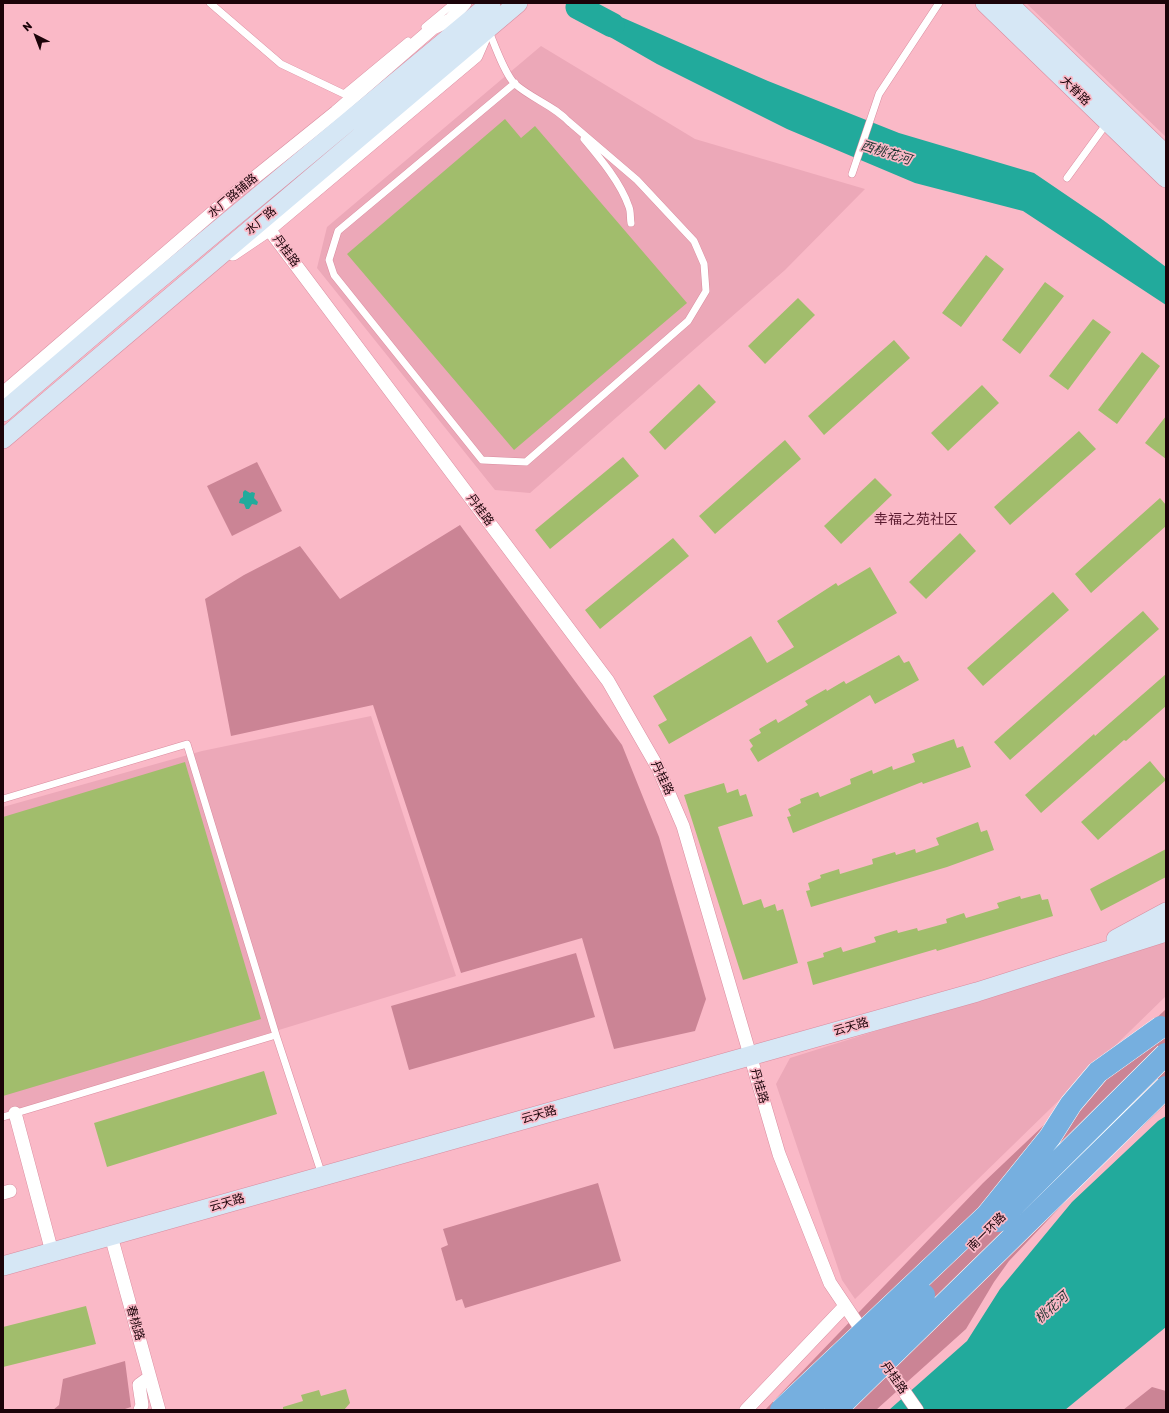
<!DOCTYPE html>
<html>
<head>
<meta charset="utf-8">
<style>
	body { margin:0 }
	#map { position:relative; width:1169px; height:1413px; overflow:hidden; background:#fab9c7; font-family:Rubik,sans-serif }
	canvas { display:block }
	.frame { position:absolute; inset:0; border:4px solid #1b0309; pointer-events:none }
	.north { position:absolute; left:16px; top:16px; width:40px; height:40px; -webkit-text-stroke:3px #fab9c7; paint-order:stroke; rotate:318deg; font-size:11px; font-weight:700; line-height:16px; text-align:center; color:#1b0309 }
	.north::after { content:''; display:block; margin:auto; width:14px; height:18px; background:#1b0309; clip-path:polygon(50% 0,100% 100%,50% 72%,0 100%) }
</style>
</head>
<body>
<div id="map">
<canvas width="1169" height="1413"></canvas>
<div class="frame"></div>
<div class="north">N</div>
</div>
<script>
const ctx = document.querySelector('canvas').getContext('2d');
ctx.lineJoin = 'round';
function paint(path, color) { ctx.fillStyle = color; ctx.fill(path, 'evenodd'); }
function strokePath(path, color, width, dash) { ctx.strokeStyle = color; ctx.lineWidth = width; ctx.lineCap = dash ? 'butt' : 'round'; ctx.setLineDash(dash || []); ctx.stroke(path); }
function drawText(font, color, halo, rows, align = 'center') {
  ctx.font = font + ' Rubik,"Noto Sans SC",sans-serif'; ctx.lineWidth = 3.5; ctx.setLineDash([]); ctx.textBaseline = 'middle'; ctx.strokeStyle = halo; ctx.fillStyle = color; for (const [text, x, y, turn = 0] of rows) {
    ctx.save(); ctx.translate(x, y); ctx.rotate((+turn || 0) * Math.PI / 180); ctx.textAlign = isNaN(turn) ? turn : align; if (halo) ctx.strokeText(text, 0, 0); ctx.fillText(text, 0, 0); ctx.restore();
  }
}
paint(new Path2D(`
	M 1026,3 L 1166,3 L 1166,137 Z
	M 541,46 L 695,139 L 865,189 L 785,270 L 530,493 L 495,490 L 317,268 L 327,227 Z
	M 371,716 L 456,976 L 3,1114 L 3,807 L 202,751 Z
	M 1166,940 L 1166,996 L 855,1299 L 842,1280 L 776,1084 L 790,1058 Z`), '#eca8b8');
paint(new Path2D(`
	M 257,462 L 282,511 L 232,536 L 207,486 Z
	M 460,525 L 622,745 L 659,837 L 706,999 L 695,1031 L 614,1049 L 582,938 L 461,973 L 373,705 L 231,736 L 205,599 L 244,575 L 300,546 L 340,599 Z
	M 576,953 L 595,1017 L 409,1070 L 391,1006 Z
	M 1166,1009 L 1166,1104 L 1084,1182 L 1009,1261 L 994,1282 L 966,1329 L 876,1410 L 765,1410 L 983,1183 Z
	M 598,1183 L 621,1261 L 465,1308 L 462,1299 L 456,1301 L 441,1248 L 448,1245 L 443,1229 Z
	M 125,1361 L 131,1407 L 122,1410 L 53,1410 L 59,1405 L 63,1379 Z
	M 1152,1387 L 1166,1391 L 1166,1410 L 1123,1410 Z`), '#cb8495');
paint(new Path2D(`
	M 589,3 L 768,81 L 899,133 L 1034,173 L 1103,220 L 1166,267 L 1166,305 L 1023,211 L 915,183 L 787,129 L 657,64 L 575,17 Z
	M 245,490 L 250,493 L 252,492 L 255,493 L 254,498 L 258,502 L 257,505 L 252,504 L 249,509 L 246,509 L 244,504 L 239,503 L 240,499 L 243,497 L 243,492 Z
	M 1166,1116 L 1166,1327 L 1065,1410 L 889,1410 L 967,1341 L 1000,1289 L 1072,1202 L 1158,1121 Z`), '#22aa9c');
strokePath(new Path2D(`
	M 578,7 L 612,25`), '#22aa9c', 25);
paint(new Path2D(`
	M 505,119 L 521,138 L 535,126 L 687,303 L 514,450 L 347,254 Z
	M 986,255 L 1004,269 L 961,327 L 942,313 Z
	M 1045,282 L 1064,296 L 1020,354 L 1002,340 Z
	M 798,298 L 815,315 L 765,364 L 748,346 Z
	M 1093,319 L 1111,332 L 1068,390 L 1049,376 Z
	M 894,340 L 910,358 L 824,435 L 808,416 Z
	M 1142,352 L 1160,366 L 1117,424 L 1098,410 Z
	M 699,384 L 716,402 L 665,450 L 649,432 Z
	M 982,385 L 999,403 L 948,451 L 931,433 Z
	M 1166,416 L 1166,459 L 1145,443 Z
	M 1079,431 L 1096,449 L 1010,525 L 994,507 Z
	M 785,440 L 801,459 L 715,534 L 699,516 Z
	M 623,457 L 639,476 L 550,549 L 535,530 Z
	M 875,478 L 892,495 L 841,544 L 824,526 Z
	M 1160,498 L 1166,505 L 1166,526 L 1091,593 L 1075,574 Z
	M 960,533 L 976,551 L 926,599 L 909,582 Z
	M 673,538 L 689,556 L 600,629 L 585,610 Z
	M 870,567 L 897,613 L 669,744 L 658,725 L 667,720 L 653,696 L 751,636 L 767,663 L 794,647 L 777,621 L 836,583 L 838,586 Z
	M 1053,592 L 1069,610 L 983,686 L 967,668 Z
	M 1143,611 L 1159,629 L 1010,760 L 994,742 Z
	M 899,655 L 904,663 L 909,661 L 919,680 L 875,704 L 870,695 L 758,762 L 750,749 L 753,746 L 749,740 L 761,733 L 759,729 L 776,719 L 778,723 L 808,705 L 805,701 L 826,689 L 827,691 L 844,681 L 846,684 Z
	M 1166,674 L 1166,706 L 1126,741 L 1124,740 L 1041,813 L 1025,795 L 1094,734 L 1095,736 Z
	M 954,739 L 957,748 L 963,746 L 971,767 L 923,784 L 922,782 L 793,833 L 787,817 L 791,816 L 788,809 L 801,803 L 800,799 L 818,792 L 820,797 L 851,784 L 850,779 L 872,770 L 873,774 L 892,766 L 893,770 L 915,762 L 912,754 Z
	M 1150,761 L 1166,780 L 1098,840 L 1081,822 Z
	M 185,762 L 261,1019 L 3,1096 L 3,817 Z
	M 724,783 L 727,793 L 738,789 L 740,796 L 746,794 L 753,816 L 718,827 L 743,905 L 761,899 L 764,908 L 775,904 L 777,911 L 783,909 L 798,963 L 743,980 L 684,795 Z
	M 978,822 L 981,832 L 987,830 L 994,850 L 947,867 L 811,907 L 806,891 L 810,890 L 808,883 L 821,878 L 820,875 L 839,869 L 840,874 L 873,864 L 872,859 L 895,852 L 896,855 L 915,849 L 916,853 L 939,845 L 936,838 Z
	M 1166,849 L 1166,877 L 1101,911 L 1090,889 Z
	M 1040,894 L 1042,900 L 1048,899 L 1053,916 L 937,951 L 936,949 L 813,985 L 807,962 L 824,957 L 823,953 L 841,947 L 843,952 L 876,942 L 874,937 L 897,930 L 898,933 L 917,928 L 918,931 L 947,923 L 946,919 L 964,913 L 966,918 L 999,908 L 997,903 L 1020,896 L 1021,899 Z
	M 264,1071 L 277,1114 L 107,1167 L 94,1123 Z
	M 86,1306 L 96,1344 L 3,1367 L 3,1327 Z
	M 346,1389 L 350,1403 L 344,1410 L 283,1410 L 283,1407 L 303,1401 L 301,1395 L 319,1390 L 321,1396 Z`), '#a1bd6c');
const lane = new Path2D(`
	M 210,3 L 281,64 L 344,94 L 408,41
	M 425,27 L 454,3
	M 488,29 C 494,43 505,75 515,84 C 532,99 555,106 570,123
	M 515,83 L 338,231 L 329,260 L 334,275 L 482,460 L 526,462 L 688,321 L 706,291 L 704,264 L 694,241 L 637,180 L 568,121
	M 584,139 C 600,158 621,183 629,207 C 631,212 630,218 631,223
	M 852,174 L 879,94 L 939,3
	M 1067,178 L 1107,123
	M 3,799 L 187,744 L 276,1035 L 3,1117
	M 276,1035 L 322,1175`);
const street = new Path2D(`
	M 262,220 L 608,681 L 658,768 L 683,826 L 779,1154 L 830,1283 L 867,1338
	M 233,254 L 270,229 L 476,56 L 486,33
	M 3,393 L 233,195 L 336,112 L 433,28 L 450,20 L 465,3
	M 15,1113 L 52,1252
	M 3,1193 L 10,1191
	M 111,1236 L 159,1410
	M 880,1357 L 917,1410
	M 140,1410 L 142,1405 L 139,1385 L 150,1377
	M 746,1410 L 845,1306`);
const secondary = new Path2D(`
	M 985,3 L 1166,178
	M 1008,3 L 1166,155
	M 3,412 L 140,295 L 491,3
	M 3,439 L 518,3
	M 1116,939 L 1166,912
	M 3,1266 L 977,992 L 1166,932`);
strokePath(lane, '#d98c9f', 8);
strokePath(street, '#d98c9f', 14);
strokePath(secondary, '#d98c9f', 20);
strokePath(lane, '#fff', 7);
strokePath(street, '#fff', 13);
strokePath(secondary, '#d6e7f5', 19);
const highwayBridge = new Path2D(`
	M 998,1221 L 1166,1054
	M 781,1410 L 987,1215 L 1050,1137 L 1071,1104 L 1098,1072 L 1161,1027
	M 808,1410 L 924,1295
	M 836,1410 L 1166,1087`);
strokePath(highwayBridge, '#fff', 23, []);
strokePath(highwayBridge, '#76afdf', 22);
drawText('12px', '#1b0309', '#fab9c7', [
	["大脊路",1075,91,44],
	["水厂路辅路",233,196,-40],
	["水厂路",261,221,-40],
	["丹桂路",286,251,53],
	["丹桂路",480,510,53],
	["丹桂路",662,778,65],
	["云天路",851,1027,-16],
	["丹桂路",759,1086,74],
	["云天路",539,1115,-16],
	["云天路",227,1203,-16],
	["南一环路",987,1232,-45],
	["春桃路",135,1323,74],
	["丹桂路",894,1378,55]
]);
drawText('italic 13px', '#1f3431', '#fab9c7', [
	["西桃花河",886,153,17],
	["桃花河",1052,1308,-42]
]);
drawText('14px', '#5a1a2f', '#fab9c7', [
	["幸福之苑社区",916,520]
]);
</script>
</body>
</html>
